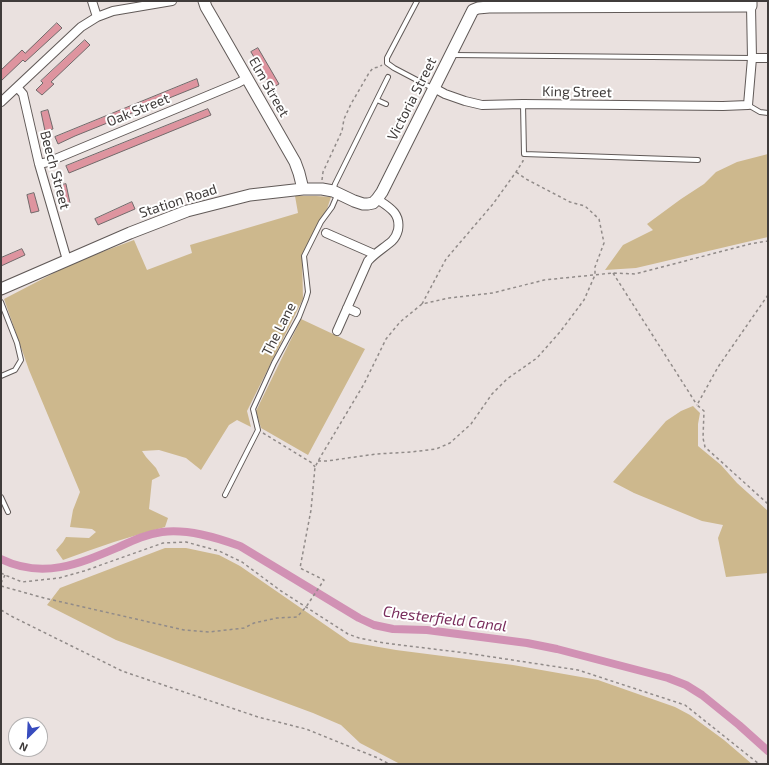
<!DOCTYPE html>
<html>
<head>
<meta charset="utf-8">
<style>
	body { margin:0 }
	#map { position:relative; width:769px; height:765px; overflow:hidden; background:#eae1df; font-family:"Exo 2",sans-serif }
	canvas { display:block }
	.frame { position:absolute; inset:0; border:2px solid #403c3b; pointer-events:none }
	.north { position:absolute; left:8px; top:717px; width:40px; height:40px; box-sizing:border-box; background:#fff; border:1px solid #b3b1b1; border-radius:50%; rotate:204deg; font-size:11px; font-weight:700; line-height:16px; text-align:center; color:#403c3b }
	.north::after { content:''; display:block; margin:auto; width:14px; height:18px; background:#384cbe; clip-path:polygon(50% 0,100% 100%,50% 72%,0 100%) }
</style>
</head>
<body>
<div id="map">
<canvas width="769" height="765"></canvas>
<div class="frame"></div>
<div class="north">N</div>
</div>
<script>
const ctx = document.querySelector('canvas').getContext('2d');
ctx.lineJoin = 'round';
function paint(path, color) { ctx.fillStyle = color; ctx.fill(path, 'evenodd'); }
function strokePath(path, color, width, dash) { ctx.strokeStyle = color; ctx.lineWidth = width; ctx.lineCap = dash ? 'butt' : 'round'; ctx.setLineDash(dash || []); ctx.stroke(path); }
function drawText(font, color, halo, rows, align = 'center') {
  ctx.font = font + ' "Exo 2",sans-serif'; ctx.lineWidth = 4; ctx.setLineDash([]); ctx.textBaseline = 'middle'; ctx.strokeStyle = halo; ctx.fillStyle = color; for (const [text, x, y, turn = 0] of rows) {
    ctx.save(); ctx.translate(x, y); ctx.rotate((+turn || 0) * Math.PI / 180); ctx.textAlign = isNaN(turn) ? turn : align; if (halo) ctx.strokeText(text, 0, 0); ctx.fillText(text, 0, 0); ctx.restore();
  }
}
paint(new Path2D(`
	M 768,154 L 768,237 L 636,268 L 605,270 L 623,245 L 653,230 L 647,224 L 681,199 L 704,184 L 716,172 L 737,162 Z
	M 295,196 L 316,196 L 331,197 L 327,209 L 302,256 L 303,299 L 247,411 L 251,427 L 237,420 L 229,425 L 201,470 L 186,458 L 159,450 L 142,451 L 146,457 L 156,468 L 160,476 L 152,480 L 149,509 L 168,518 L 165,527 C 131,536 97,547 63,560 L 56,550 L 63,542 L 66,537 L 89,538 L 96,532 L 92,529 L 70,527 L 73,510 L 80,492 L 29,370 L 4,299 L 75,262 L 134,240 L 147,270 L 192,253 L 190,245 L 298,213 Z
	M 301,319 L 365,349 L 308,455 L 261,428 L 256,411 Z
	M 693,406 L 700,413 L 698,424 L 698,446 L 721,465 L 737,483 L 768,511 L 768,573 L 726,577 L 718,538 L 723,525 L 702,521 L 634,493 L 613,482 L 666,421 L 681,411 Z
	M 165,548 L 186,548 L 219,555 L 240,566 L 350,642 L 396,650 L 513,665 L 598,680 L 675,707 L 690,715 L 724,740 L 752,764 L 400,764 L 360,743 L 341,725 L 313,713 L 116,640 L 47,605 L 60,588 Z`), '#cdb88d');
strokePath(new Path2D(`
	M 1,559 C 44,580 81,563 121,546 C 134,540 147,534 162,532 C 188,529 215,537 240,546 L 359,618 L 374,625 L 393,629 L 427,630 L 527,643 L 557,649 L 668,678 L 686,685 L 702,695 L 739,725 L 768,751`), '#d191b4', 8);
const building = new Path2D(`
	M 57,23 L 62,28 L 25,62 L 23,60 L 1,81 L 1,70 L 22,50 L 25,53 Z
	M 85,40 L 90,45 L 51,82 L 54,84 L 42,95 L 36,90 L 43,83 L 41,81 Z
	M 258,48 L 279,84 L 272,88 L 251,52 Z
	M 197,79 L 199,86 L 75,136 L 58,144 L 55,137 Z
	M 208,109 L 211,115 L 69,173 L 66,166 Z
	M 48,110 L 53,129 L 45,131 L 41,112 Z
	M 66,184 L 70,203 L 63,204 L 58,186 Z
	M 34,193 L 39,211 L 31,213 L 27,195 Z
	M 132,202 L 135,209 L 98,225 L 95,219 Z
	M 22,249 L 25,255 L 1,266 L 1,258 Z`);
paint(building, '#de949f');
strokePath(building, '#71696a', 1);
const lane = new Path2D(`
	M 417,1 L 387,58 L 387,63 L 394,68 L 434,89
	M 453,55 L 752,58
	M 377,100 L 386,104
	M 523,104 L 524,154 L 698,160
	M 748,105 L 760,112 L 768,113
	M 333,190 L 335,184 L 388,77
	M 1,302 L 17,343 L 21,360 L 15,370 L 1,376
	M 225,495 L 258,430 L 253,409 L 274,363 L 299,317 L 306,299 L 308,292 L 304,256 L 321,222 L 332,207 L 338,193
	M 1,497 L 8,512`);
const street = new Path2D(`
	M 92,1 L 97,17
	M 752,58 L 768,58
	M 17,87 L 23,94 L 39,164 L 67,260
	M 434,88 L 445,94 L 465,101 L 482,105 L 523,104 L 723,106 L 748,105 L 752,58 L 751,6
	M 1,102 L 81,27 L 97,17 L 113,11 L 172,1
	M 39,164 L 48,162 L 238,83 L 247,78
	M 326,233 L 374,254
	M 347,308 L 356,312
	M 337,331 L 368,261 C 375,253 384,248 392,241 C 395,238 397,234 398,230 C 401,213 389,207 377,199`);
const secondary = new Path2D(`
	M 204,1 L 206,7 L 213,19 L 295,162 L 299,173 L 303,189
	M 1,289 L 130,233 L 187,211 L 250,195 L 303,189 L 322,189 L 333,191 L 354,201 L 363,204 L 368,204 L 373,203 L 377,199 L 382,192 L 473,10 L 478,8 L 489,7 L 751,6 L 751,1`);
strokePath(lane, '#615a58', 6);
strokePath(street, '#615a58', 10);
strokePath(secondary, '#615a58', 13);
strokePath(new Path2D(`
	M 322,180 L 323,172 L 342,131 L 344,119 L 351,104 L 369,73 L 373,68 L 379,67 L 382,65
	M 613,273 L 697,405
	M 768,295 L 718,367 L 697,405 L 704,411 L 703,438 L 705,447 L 768,504
	M 422,304 L 446,259 L 493,204 L 516,172 L 523,161 L 523,160
	M 263,433 L 312,463 L 315,467
	M 318,461 L 327,461 L 376,454 L 411,452 L 436,449 L 450,443 L 471,424 L 492,394 L 507,379 L 537,358 L 560,332 L 584,300 L 595,275 L 595,267 L 604,243 L 599,219 L 585,206 L 570,202 L 526,179 L 516,172
	M 1,573 L 5,575 L 22,582 L 59,578 L 84,571 L 163,543 L 186,542 L 219,551 L 242,562 L 281,591 L 348,634 L 359,638 L 384,643 L 466,653 L 578,670 L 685,705 L 759,764
	M 1,583 L 5,575
	M 1,586 L 44,598 L 184,630 L 209,632 L 244,628 L 254,623 L 277,618 L 297,617 L 306,607 L 324,580 L 300,568 L 311,510 L 315,467 L 321,456 L 364,384 L 386,339 L 400,322 L 422,304 L 449,298 L 493,293 L 544,280 L 613,273 L 635,274 L 750,244 L 768,241
	M 1,610 L 13,617 L 122,671 L 258,717 L 306,729 L 378,758 L 389,764`), '#918b89', 1.5, [3, 3]);
strokePath(lane, '#fff', 4);
strokePath(street, '#fff', 8);
strokePath(secondary, '#fff', 11);
drawText('14px', '#403c3b', '#fff', [
	["Elm Street",269,87,60],
	["King Street",577,92,1],
	["Victoria Street",412,99,-63],
	["Oak Street",138,110,-22],
	["Beech Street",55,170,75],
	["Station Road",178,201,-18],
	["The Lane",279,329,-63]
]);
drawText('italic 15px', '#7a2e5d', '#fff', [
	["Chesterfield Canal",445,619,7]
]);
</script>
</body>
</html>
